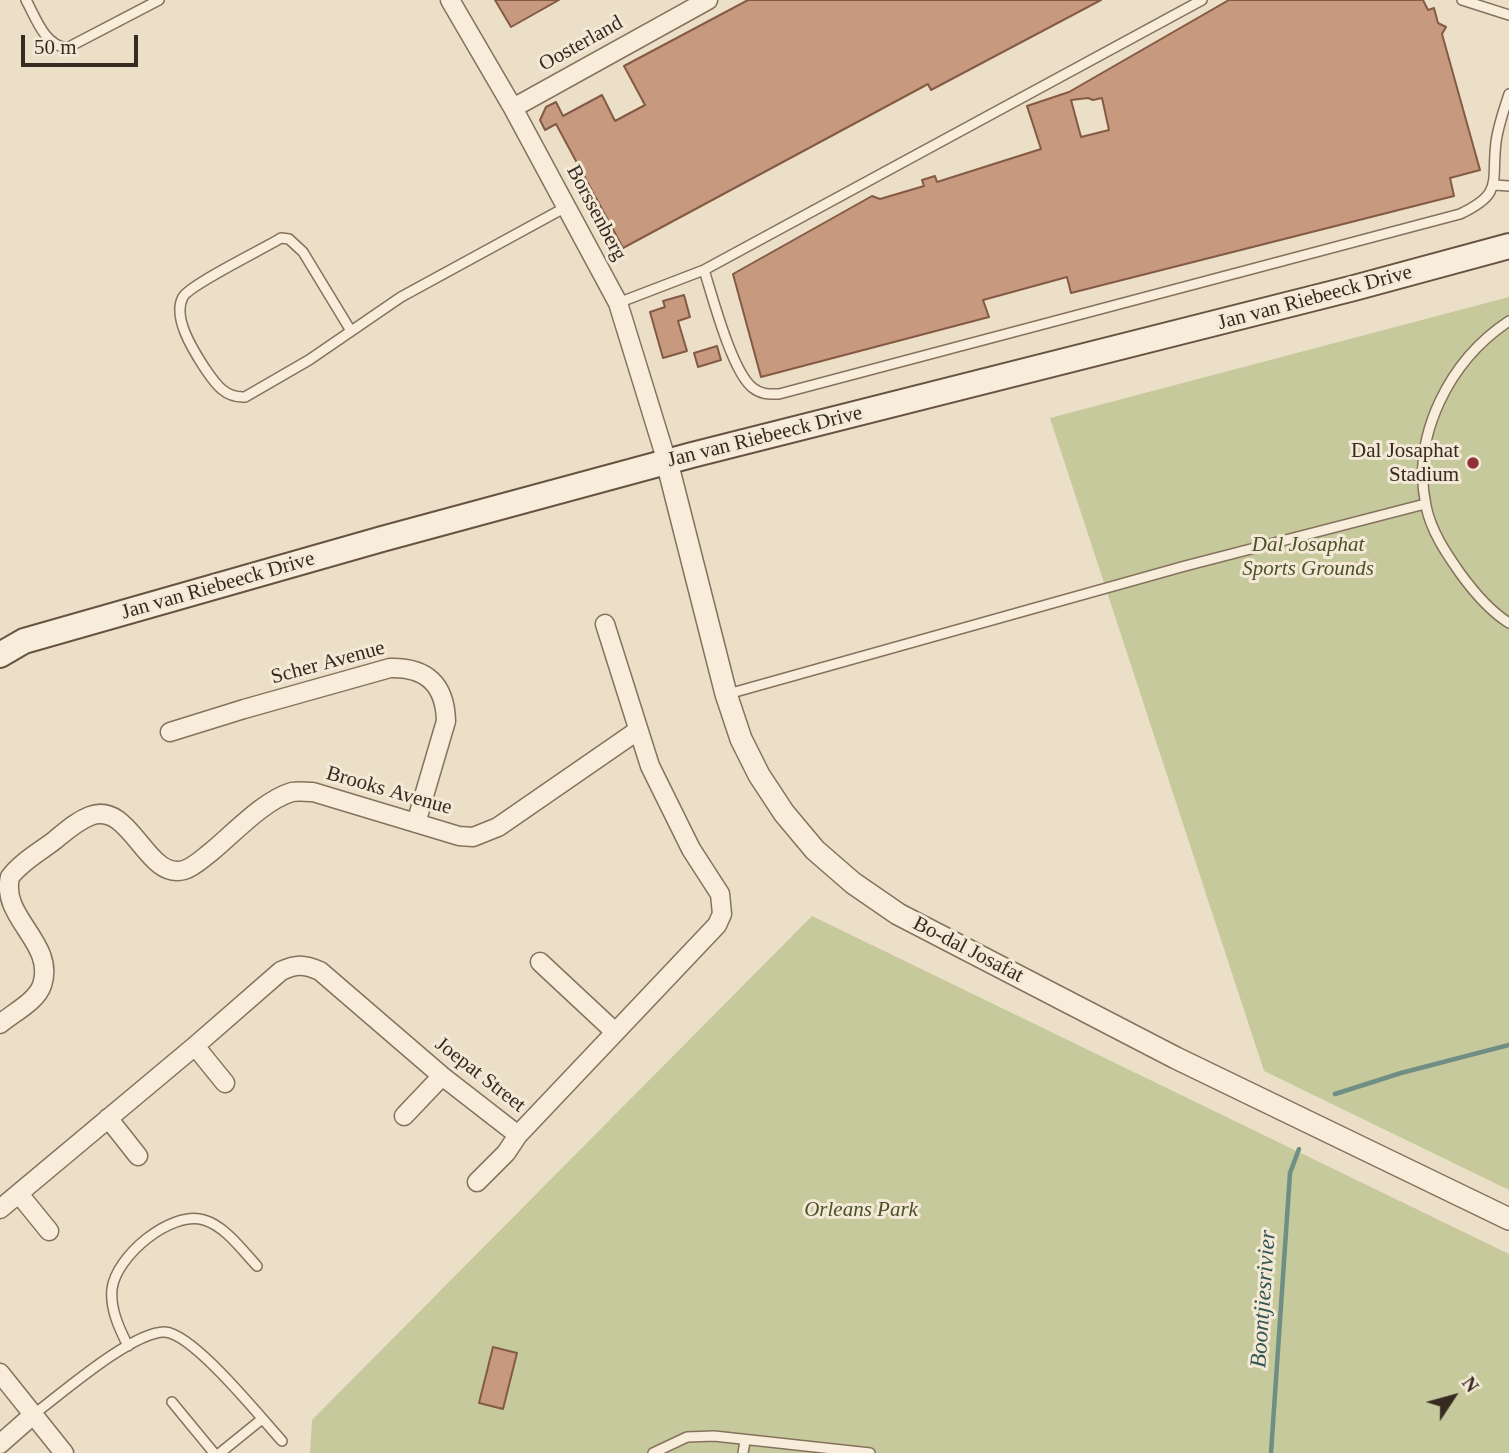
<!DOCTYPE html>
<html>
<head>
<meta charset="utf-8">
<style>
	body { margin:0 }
	#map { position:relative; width:1509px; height:1453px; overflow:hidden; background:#ecdfc7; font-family:"Times New Roman",serif }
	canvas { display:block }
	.north { position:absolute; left:1418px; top:1362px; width:70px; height:70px; -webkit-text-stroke:5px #f3e9d6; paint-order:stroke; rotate:54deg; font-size:19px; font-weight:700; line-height:28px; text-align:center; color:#372a20 }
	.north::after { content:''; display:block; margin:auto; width:24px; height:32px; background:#372a20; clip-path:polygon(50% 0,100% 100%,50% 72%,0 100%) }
	.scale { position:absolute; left:21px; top:35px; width:117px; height:32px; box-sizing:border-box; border:4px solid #372a20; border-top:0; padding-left:9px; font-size:21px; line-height:24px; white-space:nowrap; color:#372a20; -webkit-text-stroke:5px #f3e9d6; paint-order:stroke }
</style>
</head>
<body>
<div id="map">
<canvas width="1509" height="1453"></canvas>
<div class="north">N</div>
<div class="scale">50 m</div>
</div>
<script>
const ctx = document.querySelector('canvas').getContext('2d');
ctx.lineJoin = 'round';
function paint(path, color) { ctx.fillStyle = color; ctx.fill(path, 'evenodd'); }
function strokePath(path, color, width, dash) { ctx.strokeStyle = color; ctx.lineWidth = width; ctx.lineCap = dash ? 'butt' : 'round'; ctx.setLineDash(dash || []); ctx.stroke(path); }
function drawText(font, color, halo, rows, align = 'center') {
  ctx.font = font + ' "Times New Roman",serif'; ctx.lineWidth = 6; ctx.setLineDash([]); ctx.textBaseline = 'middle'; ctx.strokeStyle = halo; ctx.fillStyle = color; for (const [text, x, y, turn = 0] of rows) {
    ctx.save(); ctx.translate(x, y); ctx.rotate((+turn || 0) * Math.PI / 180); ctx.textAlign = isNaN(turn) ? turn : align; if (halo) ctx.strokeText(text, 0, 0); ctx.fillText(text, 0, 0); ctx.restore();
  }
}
paint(new Path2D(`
	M 1509,297 L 1509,1190 L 1264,1071 L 1050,418 Z
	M 812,916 L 1509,1254 L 1509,1453 L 310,1453 L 312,1420 Z`), '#c6c99b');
strokePath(new Path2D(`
	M 1335,1094 L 1401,1073 L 1509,1045
	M 1271,1453 L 1290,1173 L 1299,1149`), '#6f8e84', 4.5);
const building = new Path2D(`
	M 495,0 L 559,0 L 511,27 Z
	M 748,0 L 1101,0 L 931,90 L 928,84 L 623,248 L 556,124 L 545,130 L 540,120 L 546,107 L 556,102 L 563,116 L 602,95 L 615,121 L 645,105 L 624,66 Z
	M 1229,0 L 1423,0 L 1428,10 L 1434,8 L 1438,23 L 1446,27 L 1442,34 L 1480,170 L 1450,178 L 1454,196 L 1071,293 L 1067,277 L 983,300 L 989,317 L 761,377 L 733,274 L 872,196 L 880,199 L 924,186 L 922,180 L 935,176 L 937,182 L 1041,149 L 1027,106 L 1069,92 ZM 1088,98 L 1093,100 L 1102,98 L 1109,130 L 1081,137 L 1071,100 Z
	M 684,295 L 690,317 L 678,321 L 687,351 L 663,358 L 650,312 L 665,307 L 663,301 Z
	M 717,346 L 721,360 L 698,367 L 694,353 Z
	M 493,1347 L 517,1353 L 503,1409 L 479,1403 Z`);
paint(building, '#c7997f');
strokePath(building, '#845a45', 2);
const service = new Path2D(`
	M 26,0 C 36,18 44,45 67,48 L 159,0
	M 1462,0 L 1509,15
	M 1495,185 L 1509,186
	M 704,270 C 713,298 732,372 753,388 C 762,395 769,394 779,394 L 1460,214 C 1504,193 1491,183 1496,142 C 1498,126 1504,110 1509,94
	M 618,303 L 704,270 L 1202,0
	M 1509,321 C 1450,360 1411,435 1426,506 C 1431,531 1446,553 1460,573 C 1473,591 1490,611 1509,623
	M 351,331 L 303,252 L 289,239 L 281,238 C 265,248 189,285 183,297 C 172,317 193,350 204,367 C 215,383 224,398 245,397 L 309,360 L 401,297 L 566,207
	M 728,694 L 1185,566 L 1425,504
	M 128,1346 C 119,1328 110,1309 112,1289 C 116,1256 171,1210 204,1220 C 225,1226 242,1250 257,1266
	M 172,1402 L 214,1453
	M 33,1415 C 61,1394 133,1331 165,1332 C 194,1334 261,1418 282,1441
	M 220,1453 L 262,1419
	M 653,1453 L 687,1437 L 714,1436 L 870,1453
	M 743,1453 L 745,1441`);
const minor = new Path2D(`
	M 450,0 L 513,108 L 618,303 L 667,462
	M 513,108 L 708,0
	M 170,732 L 244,709 L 390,668 C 426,667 445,684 446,721 L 416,823
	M 540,962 L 615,1032
	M 0,1024 C 13,1013 37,1001 42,985 C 56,943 0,918 10,877 C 21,862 41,851 55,840 C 66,831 77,821 90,816 C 131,800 146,881 184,870 C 194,867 203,858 211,852 C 233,834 264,800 292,792 C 298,791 306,792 313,792 L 459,836 L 473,837 L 498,827 L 637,731
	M 195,1046 L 225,1083
	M 404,1116 L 442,1076
	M 108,1118 L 138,1156
	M 477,1182 L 506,1153 L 518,1135
	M 19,1194 L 49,1231
	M 0,1209 L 195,1046 L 281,971 C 296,964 304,964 320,971 L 442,1076 L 518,1135 L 717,925 L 722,914 L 720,894 L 691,849 L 650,766 L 605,624
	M 0,1373 L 64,1453
	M 0,1444 L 33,1415`);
const tertiary = new Path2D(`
	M 667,462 L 726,694 L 741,739 L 759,775 L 784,813 L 815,850 L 853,883 L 898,914 L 1176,1058 L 1509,1219`);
const secondary = new Path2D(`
	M 0,655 L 24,641 L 382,539 L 692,455 L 1354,288 L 1509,246`);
strokePath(service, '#86715d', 12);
strokePath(minor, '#86715d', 21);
strokePath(tertiary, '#86715d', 24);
strokePath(secondary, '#685241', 28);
strokePath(service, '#f7edda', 9);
strokePath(minor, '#f7edda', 18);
strokePath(tertiary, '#f7edda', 21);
strokePath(secondary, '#f7edda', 24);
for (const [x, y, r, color] of [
	[1473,463,7,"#913137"]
]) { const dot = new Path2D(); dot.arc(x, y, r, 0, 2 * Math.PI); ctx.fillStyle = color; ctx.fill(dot); strokePath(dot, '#f3e9d6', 2.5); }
drawText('21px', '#372a20', '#f3e9d6', [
	["Oosterland",581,44,-29],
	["Borssenberg",596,213,62],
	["Jan van Riebeeck Drive",1315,298,-15],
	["Jan van Riebeeck Drive",765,437,-14],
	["Jan van Riebeeck Drive",218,586,-16],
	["Scher Avenue",328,663,-15],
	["Brooks Avenue",389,791,16],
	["Bo-dal Josafat",968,950,27],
	["Joepat Street",480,1075,38]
]);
drawText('21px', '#372a20', '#f3e9d6', [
	["Dal Josaphat",1459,451],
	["Stadium",1459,475]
], 'right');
drawText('italic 21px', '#4a5228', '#f3e9d6', [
	["Dal Josaphat",1308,545],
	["Sports Grounds",1308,569],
	["Orleans Park",861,1210]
]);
drawText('italic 23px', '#315652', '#f3e9d6', [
	["Boontjiesrivier",1264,1299,-86]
]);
</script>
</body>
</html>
